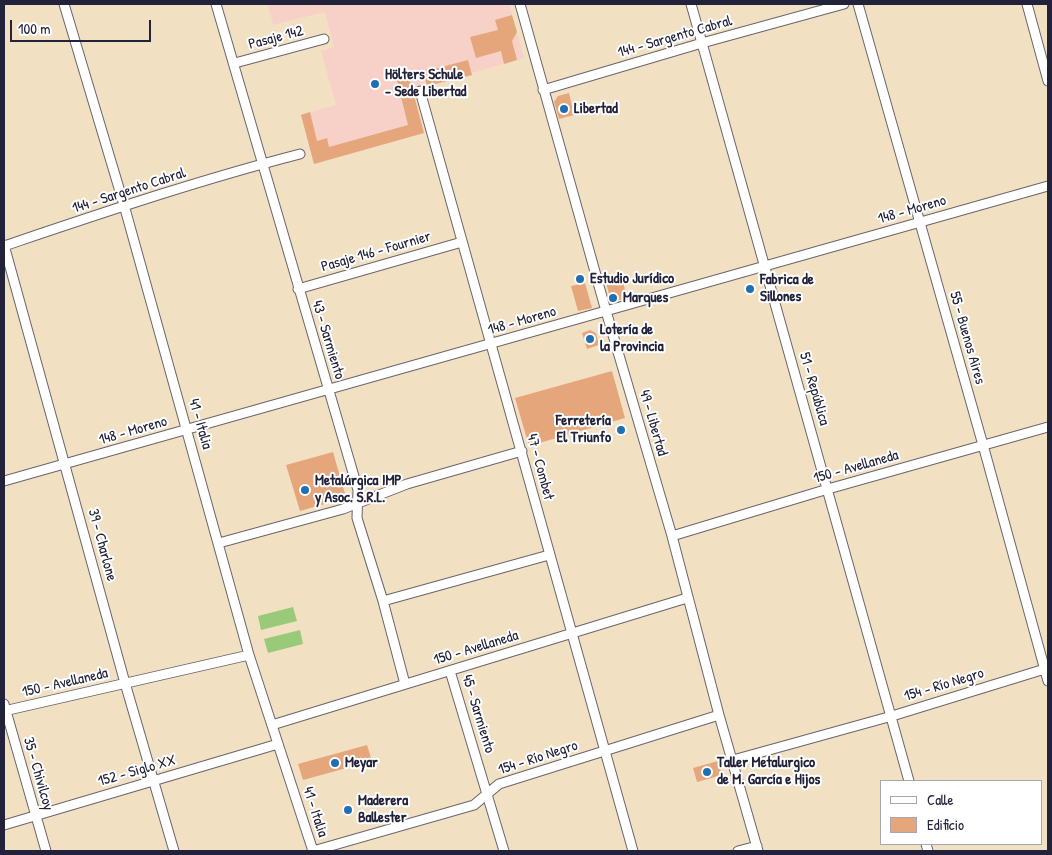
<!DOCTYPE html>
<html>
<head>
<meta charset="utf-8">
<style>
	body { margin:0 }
	#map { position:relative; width:1052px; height:855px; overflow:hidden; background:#f2e0c3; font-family:"Patrick Hand",sans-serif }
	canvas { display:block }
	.frame { position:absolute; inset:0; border:5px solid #22223b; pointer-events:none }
	.legend { position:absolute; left:880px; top:780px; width:162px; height:65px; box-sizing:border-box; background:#fff; border:1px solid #a7a7b1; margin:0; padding:6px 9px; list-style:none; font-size:15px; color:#22223b }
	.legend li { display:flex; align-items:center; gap:10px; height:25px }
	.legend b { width:25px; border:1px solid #a7a7b1 }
	.scale { position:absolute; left:10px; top:20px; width:141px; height:22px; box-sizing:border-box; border:2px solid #22223b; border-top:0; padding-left:6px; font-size:15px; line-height:18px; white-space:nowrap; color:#22223b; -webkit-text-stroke:4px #fff; paint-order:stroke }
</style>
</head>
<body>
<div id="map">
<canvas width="1052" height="855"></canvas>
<div class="frame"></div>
<ul class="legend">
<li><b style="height:6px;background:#fff"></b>Calle</li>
<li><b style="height:14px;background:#e5a67c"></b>Edificio</li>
</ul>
<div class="scale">100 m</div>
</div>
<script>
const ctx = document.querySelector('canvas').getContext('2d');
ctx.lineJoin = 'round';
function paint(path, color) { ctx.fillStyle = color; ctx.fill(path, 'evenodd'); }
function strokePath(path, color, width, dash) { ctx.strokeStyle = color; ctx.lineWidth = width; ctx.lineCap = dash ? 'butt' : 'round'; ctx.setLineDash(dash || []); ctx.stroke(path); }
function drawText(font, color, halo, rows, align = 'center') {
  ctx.font = font + ' "Patrick Hand",sans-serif'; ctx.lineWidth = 4; ctx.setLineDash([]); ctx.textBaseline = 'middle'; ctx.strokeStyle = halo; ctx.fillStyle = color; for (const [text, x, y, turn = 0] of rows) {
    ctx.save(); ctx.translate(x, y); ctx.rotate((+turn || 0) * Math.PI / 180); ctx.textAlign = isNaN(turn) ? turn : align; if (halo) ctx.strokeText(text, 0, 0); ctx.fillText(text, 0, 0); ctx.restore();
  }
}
paint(new Path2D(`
	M 268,4 L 509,4 L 524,58 L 472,73 L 472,75 L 427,86 L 426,82 L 412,86 L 424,133 L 314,164 L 301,115 L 336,105 L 321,51 L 334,47 L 325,12 L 273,25 Z`), '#f7d1c8');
paint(new Path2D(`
	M 293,607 L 297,621 L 261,630 L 258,616 Z
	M 300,630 L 303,644 L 268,653 L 264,639 Z`), '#99ca79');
paint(new Path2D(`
	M 512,15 L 517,32 L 512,41 L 517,60 L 504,64 L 501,51 L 476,58 L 470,37 L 498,30 L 495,20 Z
	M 468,60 L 472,75 L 427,86 L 423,72 Z
	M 409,77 L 424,133 L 314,164 L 301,115 L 310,112 L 317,141 L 327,138 L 329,147 L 408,125 L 397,80 Z
	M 569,93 L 574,115 L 559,119 L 554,102 L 558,96 Z
	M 622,278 L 627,298 L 611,302 L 606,282 Z
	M 585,283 L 592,308 L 578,311 L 571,286 Z
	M 590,330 L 596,333 L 599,345 L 587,349 L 582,333 Z
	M 612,371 L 625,418 L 529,446 L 515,398 Z
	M 333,452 L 345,494 L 342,499 L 300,511 L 286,465 Z
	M 367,745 L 372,761 L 303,780 L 298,764 Z
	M 718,761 L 722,775 L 697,782 L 693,768 Z`), '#e5a67c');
const minor = new Path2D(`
	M 64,4 L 124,205 L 249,655 L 313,851
	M 216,4 L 358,490 L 357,518 L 383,601 L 405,684
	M 520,4 L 606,311 L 672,536 L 719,715 L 758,851
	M 691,4 L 909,781
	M 858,4 L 983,445 L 1048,681
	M 1027,4 L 1048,81
	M 235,63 L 324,39
	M 543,90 L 702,43 L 844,4
	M 420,91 L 633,851
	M 4,245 L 125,683 L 174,851
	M 4,246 C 102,213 199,180 300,154
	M 298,289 L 462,242
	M 4,481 L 1048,186
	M 672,536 L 828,489 L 1048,427
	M 219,543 L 343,509 L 407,484 L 522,451
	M 383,601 L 549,555
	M 450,671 L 504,851
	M 4,704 L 46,851
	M 4,711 L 249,655
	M 272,725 L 687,598
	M 733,760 L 892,716 L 1048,668
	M 4,825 L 278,744
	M 926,844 L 928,851
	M 313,851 L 474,805 L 499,784 L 719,715
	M 738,851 L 757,846`);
strokePath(minor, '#6b646b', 11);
strokePath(minor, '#fff', 9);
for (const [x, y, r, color] of [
	[375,84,5,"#1f6fb2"],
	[564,109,5,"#1f6fb2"],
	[580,279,5,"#1f6fb2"],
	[750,289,5,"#1f6fb2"],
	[613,298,5,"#1f6fb2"],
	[590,339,5,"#1f6fb2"],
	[621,430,5,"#1f6fb2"],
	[305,490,5,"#1f6fb2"],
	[335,763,5,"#1f6fb2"],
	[707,772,5,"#1f6fb2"],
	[348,810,5,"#1f6fb2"]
]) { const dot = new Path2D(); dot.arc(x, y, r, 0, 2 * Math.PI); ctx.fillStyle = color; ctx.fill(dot); strokePath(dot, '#fff', 2); }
drawText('15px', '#22223b', '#fff', [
	["144 - Sargento Cabral",675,37,-16],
	["Pasaje 142",276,38,-15],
	["144 - Sargento Cabral",129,191,-18],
	["148 - Moreno",912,210,-16],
	["Pasaje 146 - Fournier",376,252,-16],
	["148 - Moreno",522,321,-16],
	["55 - Buenos Aires",967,338,74],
	["43 - Sarmiento",328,340,73],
	["51 - República",814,389,74],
	["49 - Libertad",653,423,74],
	["41 - Italia",200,424,74],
	["148 - Moreno",133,431,-16],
	["47 - Combet",540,467,75],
	["150 - Avellaneda",856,467,-16],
	["39 - Charlone",102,545,75],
	["150 - Avellaneda",476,648,-17],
	["150 - Avellaneda",65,683,-13],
	["154 - Río Negro",944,685,-17],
	["45 - Sarmiento",478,714,73],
	["154 - Río Negro",538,758,-18],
	["152 - Siglo XX",137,771,-16],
	["35 - Chivilcoy",38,774,74],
	["41 - Italia",315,812,72]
]);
drawText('bold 15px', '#22223b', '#fff', [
	["Hölters Schule",385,75],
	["- Sede Libertad",385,92],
	["Libertad",574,109],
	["Estudio Jurídico",590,279],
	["Fabrica de",760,280],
	["Sillones",760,297],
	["Marques",623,298],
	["Lotería de",600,330],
	["la Provincia",600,347],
	["Ferretería",611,421,"right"],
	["El Triunfo",611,438,"right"],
	["Metalúrgica IMP",315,481],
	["y Asoc. S.R.L.",315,498],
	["Meyar",345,763],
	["Taller Metalurgico",717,763],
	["de M. García e Hijos",717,780],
	["Maderera",358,801],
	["Ballester",358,818]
], 'left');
</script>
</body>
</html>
